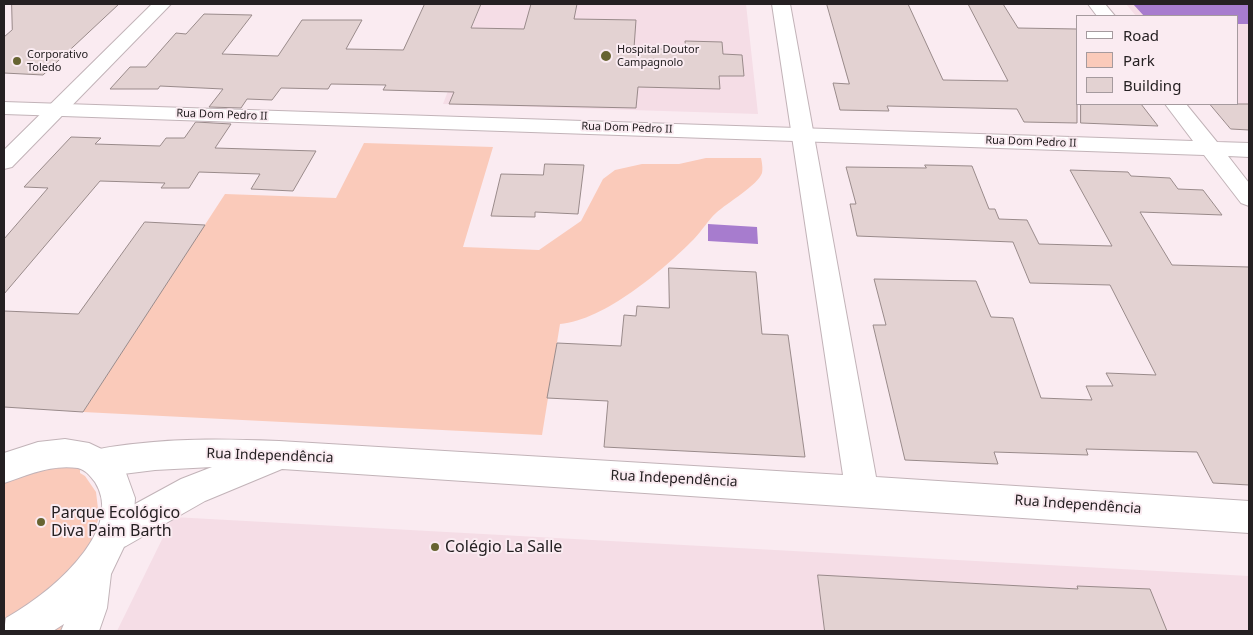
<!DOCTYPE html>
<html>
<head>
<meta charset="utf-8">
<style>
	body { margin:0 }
	#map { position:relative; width:1253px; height:635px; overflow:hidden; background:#faebf1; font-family:"Noto Sans",sans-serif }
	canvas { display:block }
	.frame { position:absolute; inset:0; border:5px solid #252022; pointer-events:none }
	.legend { position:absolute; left:1076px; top:15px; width:162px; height:90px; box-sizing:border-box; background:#faebf1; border:1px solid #a59a9e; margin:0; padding:6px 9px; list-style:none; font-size:15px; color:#252022 }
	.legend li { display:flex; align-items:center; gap:10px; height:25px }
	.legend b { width:25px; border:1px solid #a59a9e }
</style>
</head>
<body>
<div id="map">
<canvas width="1253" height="635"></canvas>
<div class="frame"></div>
<ul class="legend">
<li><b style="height:6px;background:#fff"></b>Road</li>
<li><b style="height:14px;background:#facaba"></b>Park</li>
<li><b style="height:14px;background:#e3d2d2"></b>Building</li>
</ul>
</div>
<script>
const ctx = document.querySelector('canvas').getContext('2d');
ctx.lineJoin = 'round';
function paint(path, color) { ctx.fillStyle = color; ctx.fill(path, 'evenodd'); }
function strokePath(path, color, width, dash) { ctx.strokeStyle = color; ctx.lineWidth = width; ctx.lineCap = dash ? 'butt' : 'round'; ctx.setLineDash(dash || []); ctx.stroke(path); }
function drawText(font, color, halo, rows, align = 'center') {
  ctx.font = font + ' "Noto Sans",sans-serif'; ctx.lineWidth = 4; ctx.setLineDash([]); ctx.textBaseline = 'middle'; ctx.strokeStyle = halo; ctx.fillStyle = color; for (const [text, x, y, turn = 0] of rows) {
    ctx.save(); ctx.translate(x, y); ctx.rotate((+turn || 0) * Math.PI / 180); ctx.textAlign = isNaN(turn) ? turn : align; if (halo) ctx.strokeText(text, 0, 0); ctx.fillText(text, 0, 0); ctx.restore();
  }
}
paint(new Path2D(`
	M 481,4 L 746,4 L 758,114 L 443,104 Z
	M 1126,4 L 1249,4 L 1249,130 L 1231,129 L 1210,104 L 1237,104 L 1237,16 L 1136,16 Z
	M 173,517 L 1249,576 L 1249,631 L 117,631 Z`), '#f5dde6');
paint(new Path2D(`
	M 364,143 L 493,147 L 463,247 L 539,250 L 581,221 L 603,179 L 615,170 L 642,164 L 679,164 L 706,158 L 761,158 C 762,162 763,169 762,173 C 758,185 727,203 716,213 C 708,220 702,231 694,239 C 662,271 605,320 560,324 L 542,435 L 83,412 L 225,194 L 336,198 Z
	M 4,458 L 80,463 L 80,473 L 85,476 L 96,492 L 99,517 L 89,546 L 81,600 L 64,631 L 4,631 Z`), '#facaba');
paint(new Path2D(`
	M 1133,4 L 1249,4 L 1249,24 L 1237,24 L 1237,16 L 1144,16 Z
	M 708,224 L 757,227 L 758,244 L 708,241 Z`), '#a77cce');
const building = new Path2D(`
	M 12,4 L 119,4 L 43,75 L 4,73 L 4,37 L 12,30 Z
	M 425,4 L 481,4 L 471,28 L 524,29 L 531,4 L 577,4 L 574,19 L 636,20 L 634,48 L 686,50 L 685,41 L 722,42 L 723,54 L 742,55 L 744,76 L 719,76 L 720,89 L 638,87 L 636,108 L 449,104 L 454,92 L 383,90 L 386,85 L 331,84 L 328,89 L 281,88 L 272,100 L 247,99 L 241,108 L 209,107 L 223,89 L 160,86 L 158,89 L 110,89 L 130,67 L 146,67 L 176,33 L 186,34 L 204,14 L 252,15 L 222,54 L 278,56 L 302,20 L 362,20 L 346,49 L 403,50 Z
	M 827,4 L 908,4 L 943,80 L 1008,81 L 968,4 L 1003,4 L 1018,28 L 1077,29 L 1077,123 L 1024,122 L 1017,109 L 887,106 L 889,111 L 840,110 L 833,83 L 849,84 Z
	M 1081,104 L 1141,104 L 1158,126 L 1081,123 Z
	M 1210,104 L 1249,104 L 1249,130 L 1231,129 Z
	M 196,122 L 231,124 L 215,148 L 316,151 L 293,191 L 251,189 L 260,174 L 199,172 L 189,188 L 161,188 L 165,183 L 100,181 L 4,294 L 4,239 L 48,188 L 24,187 L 71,137 L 101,138 L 95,144 L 160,146 L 166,138 L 184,138 Z
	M 545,164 L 584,165 L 578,214 L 535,212 L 535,217 L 491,216 L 501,174 L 543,175 Z
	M 925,165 L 972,166 L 989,209 L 995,209 L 999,219 L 1027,220 L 1039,244 L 1112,246 L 1070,170 L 1128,172 L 1131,176 L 1170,178 L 1178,189 L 1203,190 L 1222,215 L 1140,212 L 1172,265 L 1249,267 L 1249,485 L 1213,483 L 1197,452 L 1086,449 L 1088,455 L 994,452 L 998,464 L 905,460 L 873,325 L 886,325 L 874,279 L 976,281 L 991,317 L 1013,318 L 1041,398 L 1092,400 L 1086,386 L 1113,386 L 1106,373 L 1156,375 L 1110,285 L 1030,283 L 1013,242 L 857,236 L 850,204 L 856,204 L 846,167 L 926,168 Z
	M 145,222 L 205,225 L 83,412 L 4,407 L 4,311 L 78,314 Z
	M 669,268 L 756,272 L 762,334 L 788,335 L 805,457 L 604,447 L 608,401 L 547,398 L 557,343 L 621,346 L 624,315 L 636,316 L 637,306 L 669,308 Z
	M 818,575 L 1078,589 L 1077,586 L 1150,589 L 1167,631 L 825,631 Z`);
paint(building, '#e3d2d2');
strokePath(building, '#998a8a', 1);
const minor = new Path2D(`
	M 152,4 L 171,4 L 12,167 L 4,169 L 4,150 Z
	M 772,4 L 790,4 L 876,477 L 1249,501 L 1249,533 L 282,469 L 205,501 L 126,546 L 114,551 L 102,546 L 97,534 L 102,522 L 181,479 L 212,467 L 155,470 L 99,477 L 88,473 L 83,463 L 88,453 C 102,447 117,446 133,444 C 182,438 230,439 279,441 L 843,475 Z`);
const tertiary = new Path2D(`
	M 1088,4 L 1105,4 L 1115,16 L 1097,16 Z
	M 4,102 L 1193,141 L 1165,104 L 1186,104 L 1217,142 L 1249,143 L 1249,157 L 1228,156 L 1249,183 L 1249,206 L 1241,203 L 1204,155 L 4,114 Z
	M 65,439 L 89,443 L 110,453 L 126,473 L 135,498 L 133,528 L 111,574 L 107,608 L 99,631 L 61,631 L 64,624 L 53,631 L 4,631 L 6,618 C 35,601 63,580 84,552 C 99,532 110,506 95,482 C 90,476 86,470 78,468 C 51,464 28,475 4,483 L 4,453 L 38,442 Z`);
strokePath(minor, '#c2b3b8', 2);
strokePath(tertiary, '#c2b3b8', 2);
paint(minor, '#fff');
paint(tertiary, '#fff');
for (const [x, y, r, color] of [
	[606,56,6,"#676431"],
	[17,61,5,"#676431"],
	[41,522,5,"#676431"],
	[435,547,5,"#676431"]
]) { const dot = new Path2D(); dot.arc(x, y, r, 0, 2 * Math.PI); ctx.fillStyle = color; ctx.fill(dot); strokePath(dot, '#faebf1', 2); }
drawText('11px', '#252022', '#faebf1', [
	["Hospital Doutor",617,50],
	["Campagnolo",617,63],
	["Corporativo",27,55],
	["Toledo",27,68]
], 'left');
drawText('11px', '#252022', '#faebf1', [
	["Rua Dom Pedro II",222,115,2],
	["Rua Dom Pedro II",627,128,2],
	["Rua Dom Pedro II",1031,142,2]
]);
drawText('14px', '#252022', '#faebf1', [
	["Rua Independência",270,456,2],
	["Rua Independência",674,479,3],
	["Rua Independência",1078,505,4]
]);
drawText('16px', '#252022', '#faebf1', [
	["Parque Ecológico",51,513],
	["Diva Paim Barth",51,531],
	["Colégio La Salle",445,547]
], 'left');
</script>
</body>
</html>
